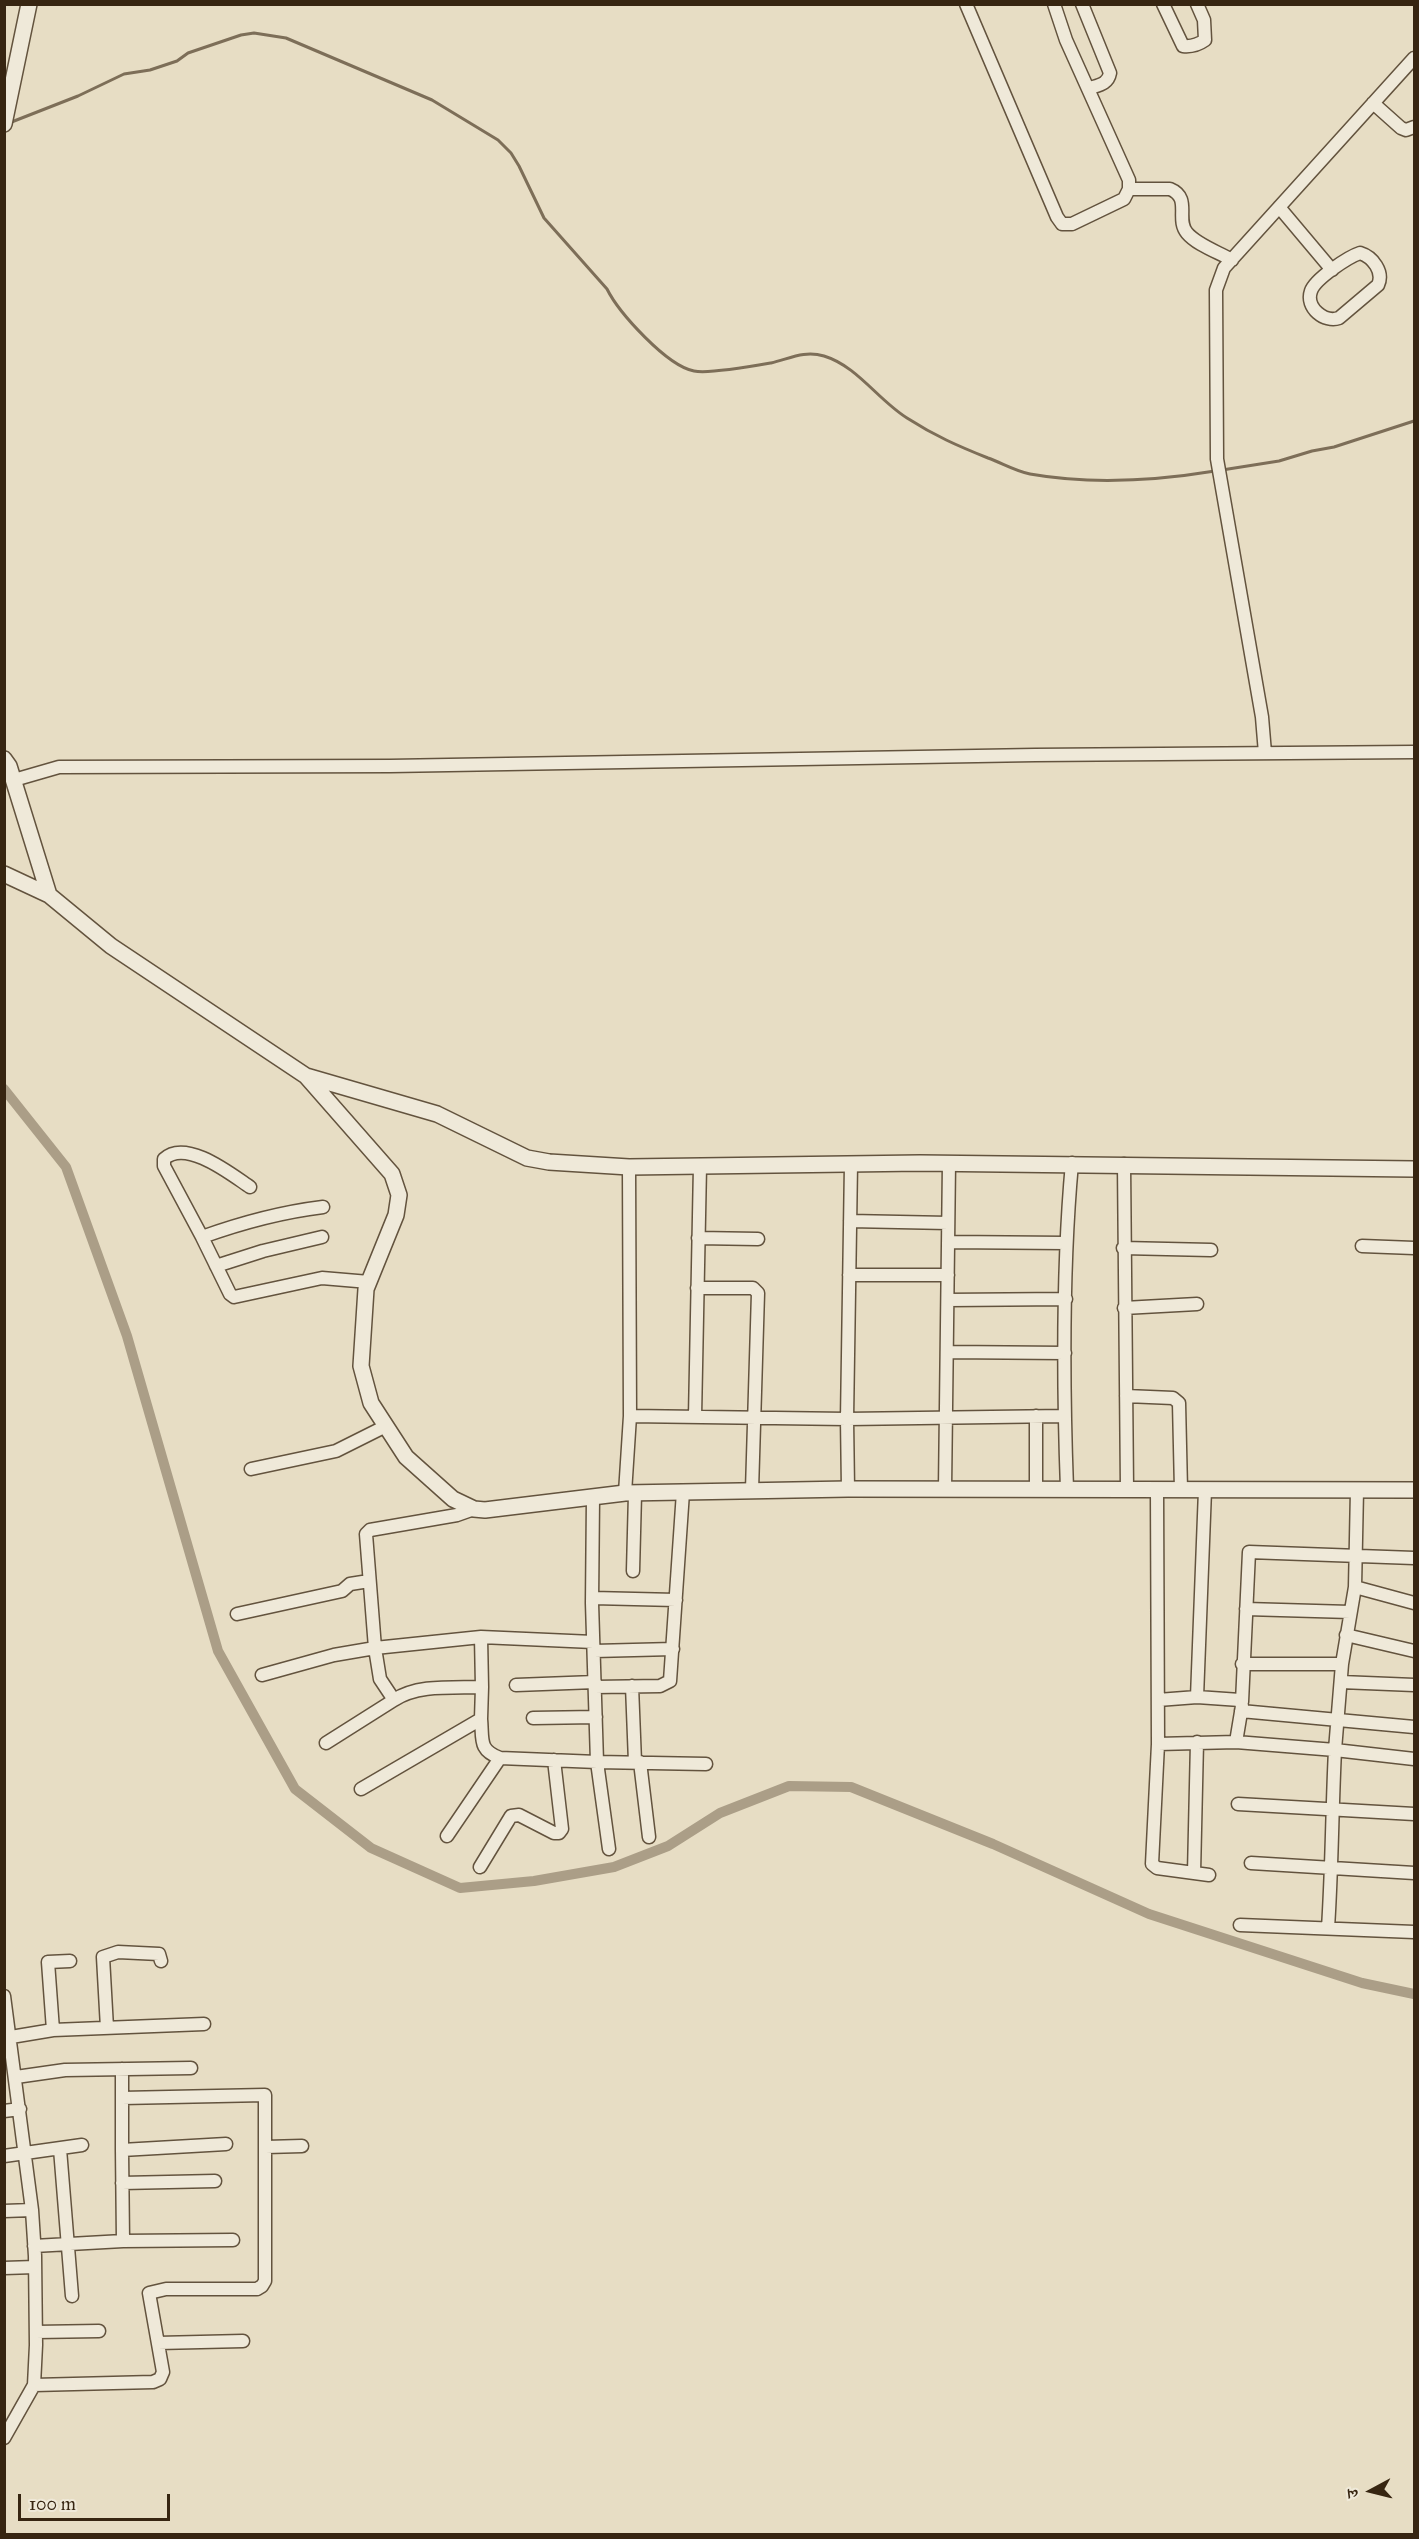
<!DOCTYPE html>
<html>
<head>
<meta charset="utf-8">
<style>
	body { margin:0 }
	#map { position:relative; width:1419px; height:2539px; overflow:hidden; background:#e7ddc4; font-family:"IM FELL Great Primer","Noto Serif Devanagari",serif }
	canvas { display:block }
	.frame { position:absolute; inset:0; border:6px solid #372511; pointer-events:none }
	.north { position:absolute; left:1341px; top:2461px; width:60px; height:60px; -webkit-text-stroke:4px #efe9d9; paint-order:stroke; rotate:263deg; font-size:16px; font-weight:700; line-height:24px; text-align:center; color:#372511 }
	.north::after { content:''; display:block; margin:auto; width:21px; height:27px; background:#372511; clip-path:polygon(50% 0,100% 100%,50% 72%,0 100%) }
	.scale { position:absolute; left:18px; top:2494px; width:152px; height:27px; box-sizing:border-box; border:3px solid #372511; border-top:0; padding-left:8px; font-size:18px; line-height:21px; white-space:nowrap; color:#372511; -webkit-text-stroke:4px #efe9d9; paint-order:stroke }
</style>
</head>
<body>
<div id="map">
<canvas width="1419" height="2539"></canvas>
<div class="frame"></div>
<div class="north">उ</div>
<div class="scale">100 m</div>
</div>
<script>
const ctx = document.querySelector('canvas').getContext('2d');
ctx.lineJoin = 'round';
function strokePath(path, color, width, dash) { ctx.strokeStyle = color; ctx.lineWidth = width; ctx.lineCap = dash ? 'butt' : 'round'; ctx.setLineDash(dash || []); ctx.stroke(path); }
strokePath(new Path2D(`
	M 9,123 L 78,96 L 124,74 L 150,70 L 177,61 L 188,53 L 241,35 L 254,33 L 286,38 L 432,100 L 498,140 L 511,153 L 519,166 L 544,218 L 607,289 C 619,313 667,366 694,371 C 709,374 754,366 771,363 C 789,359 804,350 824,356 C 857,366 878,400 907,418 C 935,436 958,446 988,458 C 1002,463 1015,471 1030,474 C 1092,485 1154,481 1215,471
	M 1222,470 L 1279,461 L 1312,451 L 1334,447 L 1414,421`), '#7d6e58', 3);
strokePath(new Path2D(`
	M 4,1089 L 66,1167 L 127,1336 L 218,1651 L 295,1789 L 371,1848 L 460,1888 L 534,1881 L 614,1867 L 668,1846 L 720,1813 L 789,1786 L 851,1787 L 993,1844 L 1149,1914 L 1362,1983 L 1414,1994`), '#ab9e87', 10);
const minor = new Path2D(`
	M 966,4 L 1057,217 L 1062,224 L 1072,224 L 1124,199 L 1129,189 L 1129,180 L 1066,40 L 1054,4
	M 1082,4 L 1110,73 C 1108,84 1099,85 1090,88
	M 1163,4 L 1183,46 C 1192,47 1198,45 1205,40 L 1204,20 L 1197,4
	M 1373,103 L 1401,128 L 1406,130 L 1414,127
	M 1129,189 L 1170,189 C 1192,198 1175,219 1187,233 C 1197,245 1218,252 1232,260
	M 1279,207 L 1332,270
	M 1360,253 C 1373,257 1384,272 1378,285 L 1339,318 C 1325,323 1305,308 1311,291 C 1315,279 1348,257 1360,253 Z
	M 1265,753 L 1262,717 L 1217,459 L 1216,290 L 1224,268 L 1414,58
	M 14,780 L 59,767 L 390,766 L 1035,755 L 1414,752
	M 1124,1164 L 1127,1489
	M 323,1207 C 282,1212 241,1223 202,1237 L 230,1294 L 234,1297 L 322,1278 L 369,1282
	M 850,1221 L 948,1223
	M 202,1237 L 164,1166 L 164,1159 C 186,1138 232,1175 250,1187
	M 698,1238 L 758,1239
	M 948,1242 L 1066,1243
	M 1362,1246 L 1414,1248
	M 1123,1248 L 1211,1250
	M 216,1266 L 263,1251 L 322,1237
	M 849,1275 L 948,1275
	M 697,1288 L 753,1288 L 758,1293 L 752,1490
	M 948,1300 L 1066,1299
	M 1124,1308 L 1197,1304
	M 947,1352 L 1065,1353
	M 1126,1396 L 1173,1398 L 1179,1403 L 1181,1490
	M 630,1416 L 847,1419 L 1064,1416
	M 695,1417 L 700,1166
	M 251,1469 L 336,1451 L 386,1426
	M 848,1489 L 847,1419 L 851,1164
	M 945,1489 L 949,1163
	M 1036,1489 L 1036,1416
	M 1067,1489 C 1063,1381 1062,1271 1072,1163
	M 1157,1490 L 1158,1744 L 1152,1864 L 1157,1868 L 1209,1875
	M 625,1493 L 630,1416 L 629,1167
	M 633,1571 L 635,1494
	M 1355,1587 L 1414,1603
	M 593,1598 L 676,1600
	M 1246,1609 L 1350,1612
	M 237,1614 L 342,1591 L 350,1584 L 369,1581
	M 1346,1635 L 1414,1651
	M 481,1637 L 593,1642
	M 594,1651 L 673,1649
	M 1242,1664 L 1342,1664
	M 262,1675 L 334,1655 L 375,1648 L 366,1534 L 370,1530 L 457,1515 L 474,1509
	M 1341,1682 L 1414,1685
	M 516,1685 L 595,1682
	M 632,1686 L 635,1762
	M 595,1687 L 660,1686 L 670,1681 L 683,1492
	M 1197,1697 L 1205,1490
	M 1158,1700 L 1197,1697 L 1240,1700 L 1242,1706 L 1236,1742
	M 1242,1702 L 1249,1552 L 1414,1558
	M 1241,1711 L 1414,1727
	M 533,1718 L 596,1717
	M 481,1719 C 483,1739 478,1750 500,1758 L 597,1762 L 592,1603 L 593,1498
	M 326,1743 L 394,1700 C 418,1684 453,1688 482,1687 L 481,1637 L 375,1648 L 380,1679 L 394,1700
	M 1158,1744 L 1236,1742 L 1335,1750 L 1342,1664 L 1355,1587 L 1357,1490
	M 640,1762 L 649,1837
	M 361,1789 L 481,1719 L 482,1687
	M 1238,1804 L 1414,1814
	M 447,1836 L 500,1758
	M 609,1849 L 597,1762 L 706,1764
	M 1251,1863 L 1414,1873
	M 480,1867 L 511,1816 L 519,1815 L 554,1833 L 559,1833 L 562,1829 L 554,1760
	M 1194,1873 L 1197,1742
	M 1240,1925 L 1414,1932
	M 1328,1928 C 1332,1868 1332,1810 1335,1750 L 1414,1759
	M 4,1996 L 32,2210 L 35,2256 L 36,2345 L 34,2385 L 4,2438
	M 107,2028 L 103,1957 L 118,1952 L 159,1954 L 161,1961
	M 53,2030 L 48,1962 L 70,1961
	M 11,2037 L 53,2030 L 204,2024
	M 122,2069 L 122,2098
	M 16,2077 L 65,2070 L 191,2068
	M 4,2111 L 20,2109
	M 266,2147 L 302,2146
	M 60,2149 L 72,2296
	M 4,2156 L 82,2145
	M 122,2183 L 215,2181
	M 4,2211 L 32,2210
	M 123,2241 L 122,2150 L 226,2144
	M 34,2246 L 123,2241 L 233,2240
	M 4,2268 L 35,2267
	M 36,2332 L 99,2331
	M 158,2343 L 243,2341
	M 34,2385 L 153,2382 L 160,2379 L 163,2372 L 149,2293 L 166,2289 L 257,2289 L 262,2286 L 265,2281 L 265,2095 L 122,2098 L 122,2150`);
const tertiary = new Path2D(`
	M 4,124 L 29,4
	M 4,759 L 9,766 L 49,895
	M 4,874 L 49,895 L 111,946 L 306,1076 L 437,1114 L 527,1158 L 549,1162 L 629,1167 L 920,1163 L 1414,1169
	M 306,1076 L 392,1174 L 399,1195 L 396,1215 L 366,1289 L 361,1366 L 371,1403 L 406,1457 L 453,1499 L 474,1509 L 485,1510 L 625,1493 L 740,1491 L 848,1489 L 1414,1490`);
strokePath(minor, '#63533e', 15);
strokePath(tertiary, '#63533e', 18);
strokePath(minor, '#efe9d9', 12);
strokePath(tertiary, '#efe9d9', 15);
</script>
</body>
</html>
